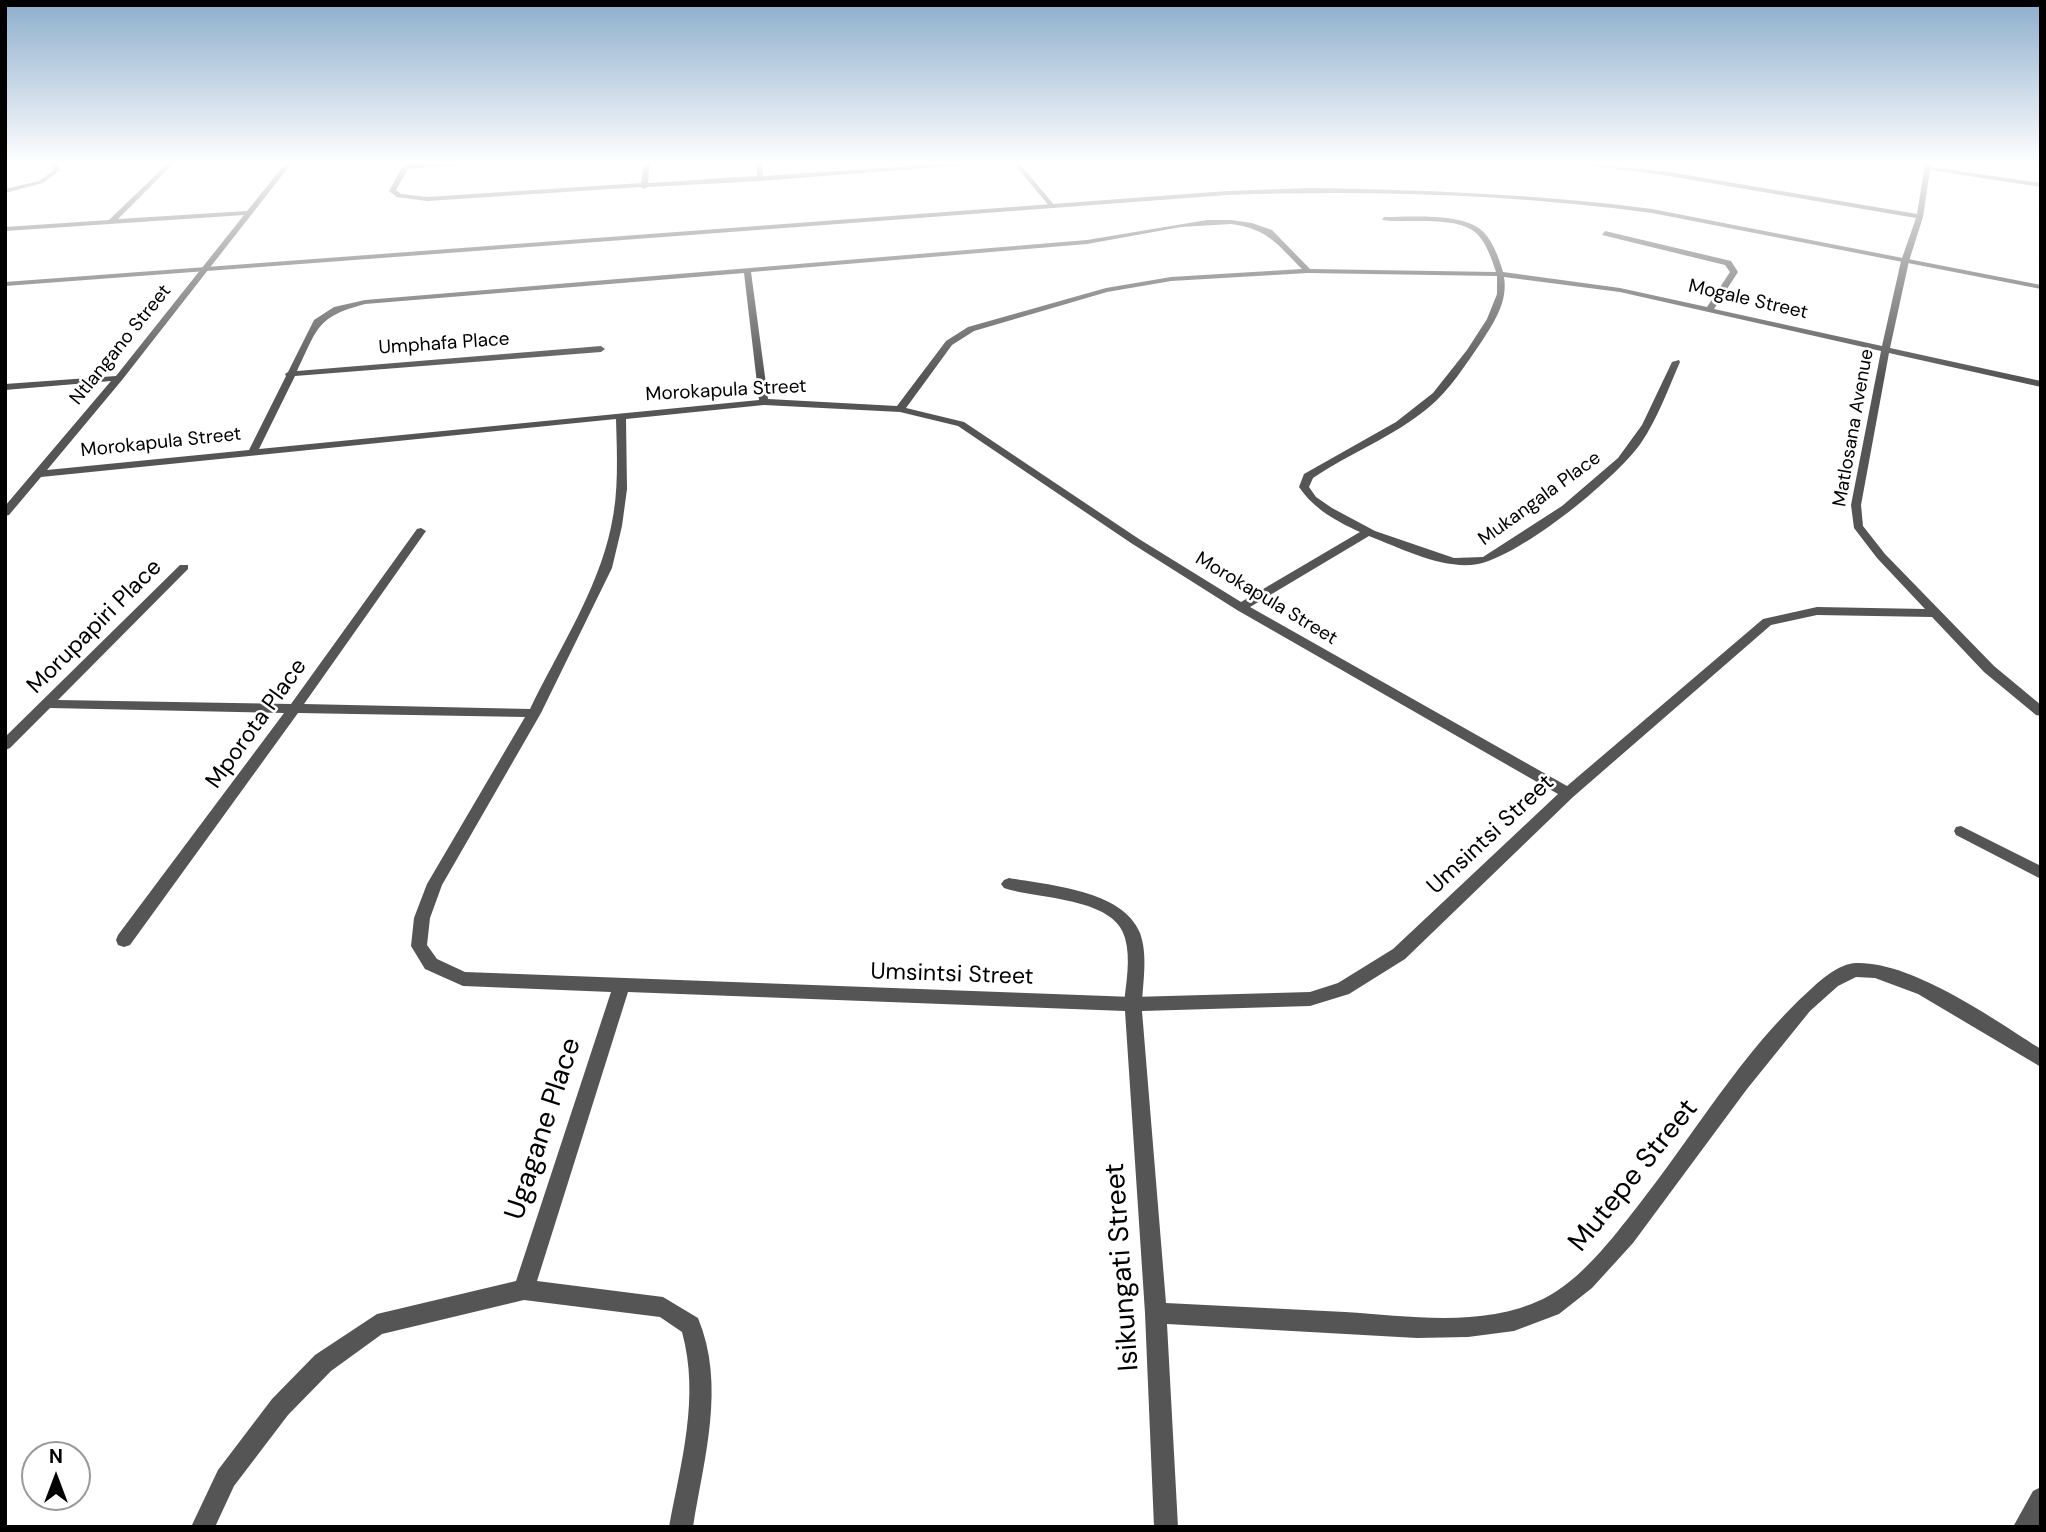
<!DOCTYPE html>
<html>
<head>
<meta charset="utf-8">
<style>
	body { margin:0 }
	#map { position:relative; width:2046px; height:1532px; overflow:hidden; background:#fff; font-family:"DM Sans",sans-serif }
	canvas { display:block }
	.frame { position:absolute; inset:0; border:7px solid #000; pointer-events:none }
	.north { position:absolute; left:21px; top:1441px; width:70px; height:70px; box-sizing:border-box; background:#fff; border:2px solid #999; border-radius:50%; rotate:0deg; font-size:19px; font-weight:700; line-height:28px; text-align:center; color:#000 }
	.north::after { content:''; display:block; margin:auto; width:24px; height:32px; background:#000; clip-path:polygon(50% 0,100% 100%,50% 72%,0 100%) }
</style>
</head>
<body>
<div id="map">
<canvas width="2046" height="1532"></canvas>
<div class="frame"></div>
<div class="north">N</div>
</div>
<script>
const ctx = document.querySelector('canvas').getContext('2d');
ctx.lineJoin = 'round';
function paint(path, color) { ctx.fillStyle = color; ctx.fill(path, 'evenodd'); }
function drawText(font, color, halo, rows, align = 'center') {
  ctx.font = font + ' "DM Sans",sans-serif'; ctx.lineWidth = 5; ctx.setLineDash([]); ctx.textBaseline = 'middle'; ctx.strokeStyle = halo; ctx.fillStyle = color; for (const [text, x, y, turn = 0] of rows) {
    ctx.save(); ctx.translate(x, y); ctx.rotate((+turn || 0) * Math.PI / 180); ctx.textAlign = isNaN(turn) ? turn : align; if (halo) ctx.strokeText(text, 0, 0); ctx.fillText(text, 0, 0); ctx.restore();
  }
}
paint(new Path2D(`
	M 1009,878 C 1048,885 1123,890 1140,933 C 1148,955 1143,982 1142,1004 L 1139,1009 L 1133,1011 L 1127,1009 L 1124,1004 C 1126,983 1131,959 1125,938 C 1115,897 1036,899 1004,888 L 1001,884 L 1004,880 Z`), '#555');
paint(new Path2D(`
	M 51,164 L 57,164 L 60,170 L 43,183 L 5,193 L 5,189 L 39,181 L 54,170 Z
	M 167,164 L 173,164 L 118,219 L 247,211 L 285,164 L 291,164 L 122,380 L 47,470 L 249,450 L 286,376 L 285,374 L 288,372 L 314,320 L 334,307 L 365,300 L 1087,240 L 1207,220 L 1231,220 L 1252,223 L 1272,230 L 1310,269 L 1496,272 C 1492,260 1487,245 1479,236 C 1461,214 1407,224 1382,220 L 1384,217 C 1410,217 1459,213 1480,229 C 1492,238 1499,258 1503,272 L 1620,288 L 1707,307 L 1730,272 L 1725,265 L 1602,235 L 1605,231 L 1731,261 L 1738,272 L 1714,309 L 1882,346 L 1901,261 L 1916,218 L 1663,175 L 1581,164 L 1663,171 L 1917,214 L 1925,164 L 1931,164 L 1931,167 L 2041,183 L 2041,187 L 1930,170 L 1923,217 L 1909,261 L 1890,348 L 2041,381 L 2041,387 L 1889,353 L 1861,505 L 1863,526 L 1885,554 L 1994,666 L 2041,705 L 2041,716 L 2036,715 L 1984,672 L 1932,617 L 1817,615 L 1771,625 L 1573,797 L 1405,959 L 1349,994 L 1310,1006 L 1142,1011 L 1166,1303 C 1225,1306 1285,1309 1345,1312 C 1409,1316 1483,1328 1543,1299 C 1581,1280 1611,1240 1637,1207 C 1694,1135 1742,1051 1811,989 C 1823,978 1839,964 1856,963 C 1912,961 1995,1020 2041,1049 L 2041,1067 L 1918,994 L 1875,978 L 1856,977 L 1838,986 L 1810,1011 L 1747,1089 L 1633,1243 L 1592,1288 L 1559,1314 L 1514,1331 L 1468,1337 L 1417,1338 L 1167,1324 L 1178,1527 L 1154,1527 L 1145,1313 L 1125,1011 L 628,992 L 537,1281 L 663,1297 L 698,1318 C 726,1385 704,1458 693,1527 L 669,1527 C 681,1462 700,1397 682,1332 L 660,1317 L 524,1300 L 382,1334 L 331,1371 L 288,1415 L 234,1486 L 215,1527 L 191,1527 L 218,1470 L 272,1399 L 315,1355 L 377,1314 L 516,1281 L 611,992 L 463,986 L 425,969 L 411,946 L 414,918 L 427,884 L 525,717 L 298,713 L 130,945 L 124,947 L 118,945 L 116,940 L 118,935 L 284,713 L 50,708 L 10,748 L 5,750 L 5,737 L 180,565 L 188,565 L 188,569 L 58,700 L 291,704 L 417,529 L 421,528 L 426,531 L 304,704 L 530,709 C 558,651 598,590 611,527 C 619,492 617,455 616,419 L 41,477 L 9,515 L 5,516 L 5,506 L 111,381 L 5,390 L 5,384 L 116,376 L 244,215 L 5,231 L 5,227 L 109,220 ZM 1231,224 C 1268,229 1277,244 1302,269 L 1171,277 L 1106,288 L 968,327 L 946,341 L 897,406 L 768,399 L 751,272 L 1087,244 L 1181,227 ZM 744,273 L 759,400 L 259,449 L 295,376 L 601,352 L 605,349 L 601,346 L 297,371 C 318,328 316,317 365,304 ZM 1308,273 L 1497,276 L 1497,294 L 1487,319 L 1467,350 L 1433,393 L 1396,422 L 1304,474 L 1299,487 C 1314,509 1336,521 1360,532 L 1241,602 L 1139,539 L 964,422 L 906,408 L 952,345 L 974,331 L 1107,292 L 1171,281 ZM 1504,277 L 1620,292 L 1881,351 L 1851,505 L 1854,528 L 1877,558 L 1925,609 L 1817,607 L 1763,619 L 1567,786 L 1250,607 L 1369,536 C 1400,548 1437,567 1471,565 C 1513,563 1616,479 1641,443 C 1658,418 1668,389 1680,362 L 1679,360 L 1672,362 L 1642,425 L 1618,458 L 1562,506 L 1483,557 L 1454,558 L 1375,531 L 1332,508 L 1316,497 L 1309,487 L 1313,478 C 1350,453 1393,437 1428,408 C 1450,390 1466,364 1482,341 C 1495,321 1508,301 1504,277 ZM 764,405 L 900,412 L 958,426 L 1131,543 L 1237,610 L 1558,794 L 1393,949 L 1338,983 L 1310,992 L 1133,997 L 465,972 L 437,959 L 427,945 L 430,918 L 442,885 L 541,713 L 612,568 L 622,526 L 627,489 L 626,419 Z
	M 404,164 L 468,164 L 408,169 L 396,190 L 401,194 L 427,197 L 641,183 L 644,164 L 650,164 L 648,183 L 757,176 L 756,164 L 762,164 L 763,176 L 944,164 L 975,164 L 760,181 L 647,187 L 644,189 L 641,187 L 427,201 L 397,197 L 389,191 Z
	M 1014,164 L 1020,164 L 1055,206 L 1055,208 L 1051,208 Z
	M 1961,826 L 2041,866 L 2041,879 L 1956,835 L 1954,831 L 1956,827 Z
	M 2041,1487 L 2041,1522 L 2038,1527 L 2013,1527 L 2033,1491 Z`), '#555');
paint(new Path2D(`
	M 1310,188 C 1424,190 1539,194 1652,209 L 2041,285 L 2041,289 L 1652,213 C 1512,194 1368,190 1227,195 L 5,286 L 5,282 L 1227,191 Z`), '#555');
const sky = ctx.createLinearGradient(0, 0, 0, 378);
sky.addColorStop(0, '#8cadcc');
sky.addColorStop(0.43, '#fff');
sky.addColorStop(1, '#ffffff00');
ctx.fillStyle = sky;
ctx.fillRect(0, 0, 2046, 378);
drawText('19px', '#000', '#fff', [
	["Mogale Street",1748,300,13],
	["Umphafa Place",444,344,-4],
	["Ntlangano Street",121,345,-51],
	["Morokapula Street",726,391,-3],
	["Matlosana Avenue",1854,428,-80],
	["Morokapula Street",161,443,-6],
	["Mukangala Place",1540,499,-36],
	["Morokapula Street",1266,599,31]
]);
drawText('23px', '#000', '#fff', [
	["Morupapiri Place",95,627,-45],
	["Mporota Place",257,724,-54],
	["Umsintsi Street",1491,835,-43],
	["Umsintsi Street",952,975,2]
]);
drawText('28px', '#000', '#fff', [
	["Ugagane Place",544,1129,-72],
	["Mutepe Street",1634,1176,-51],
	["Isikungati Street",1123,1267,-94]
]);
</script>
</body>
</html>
